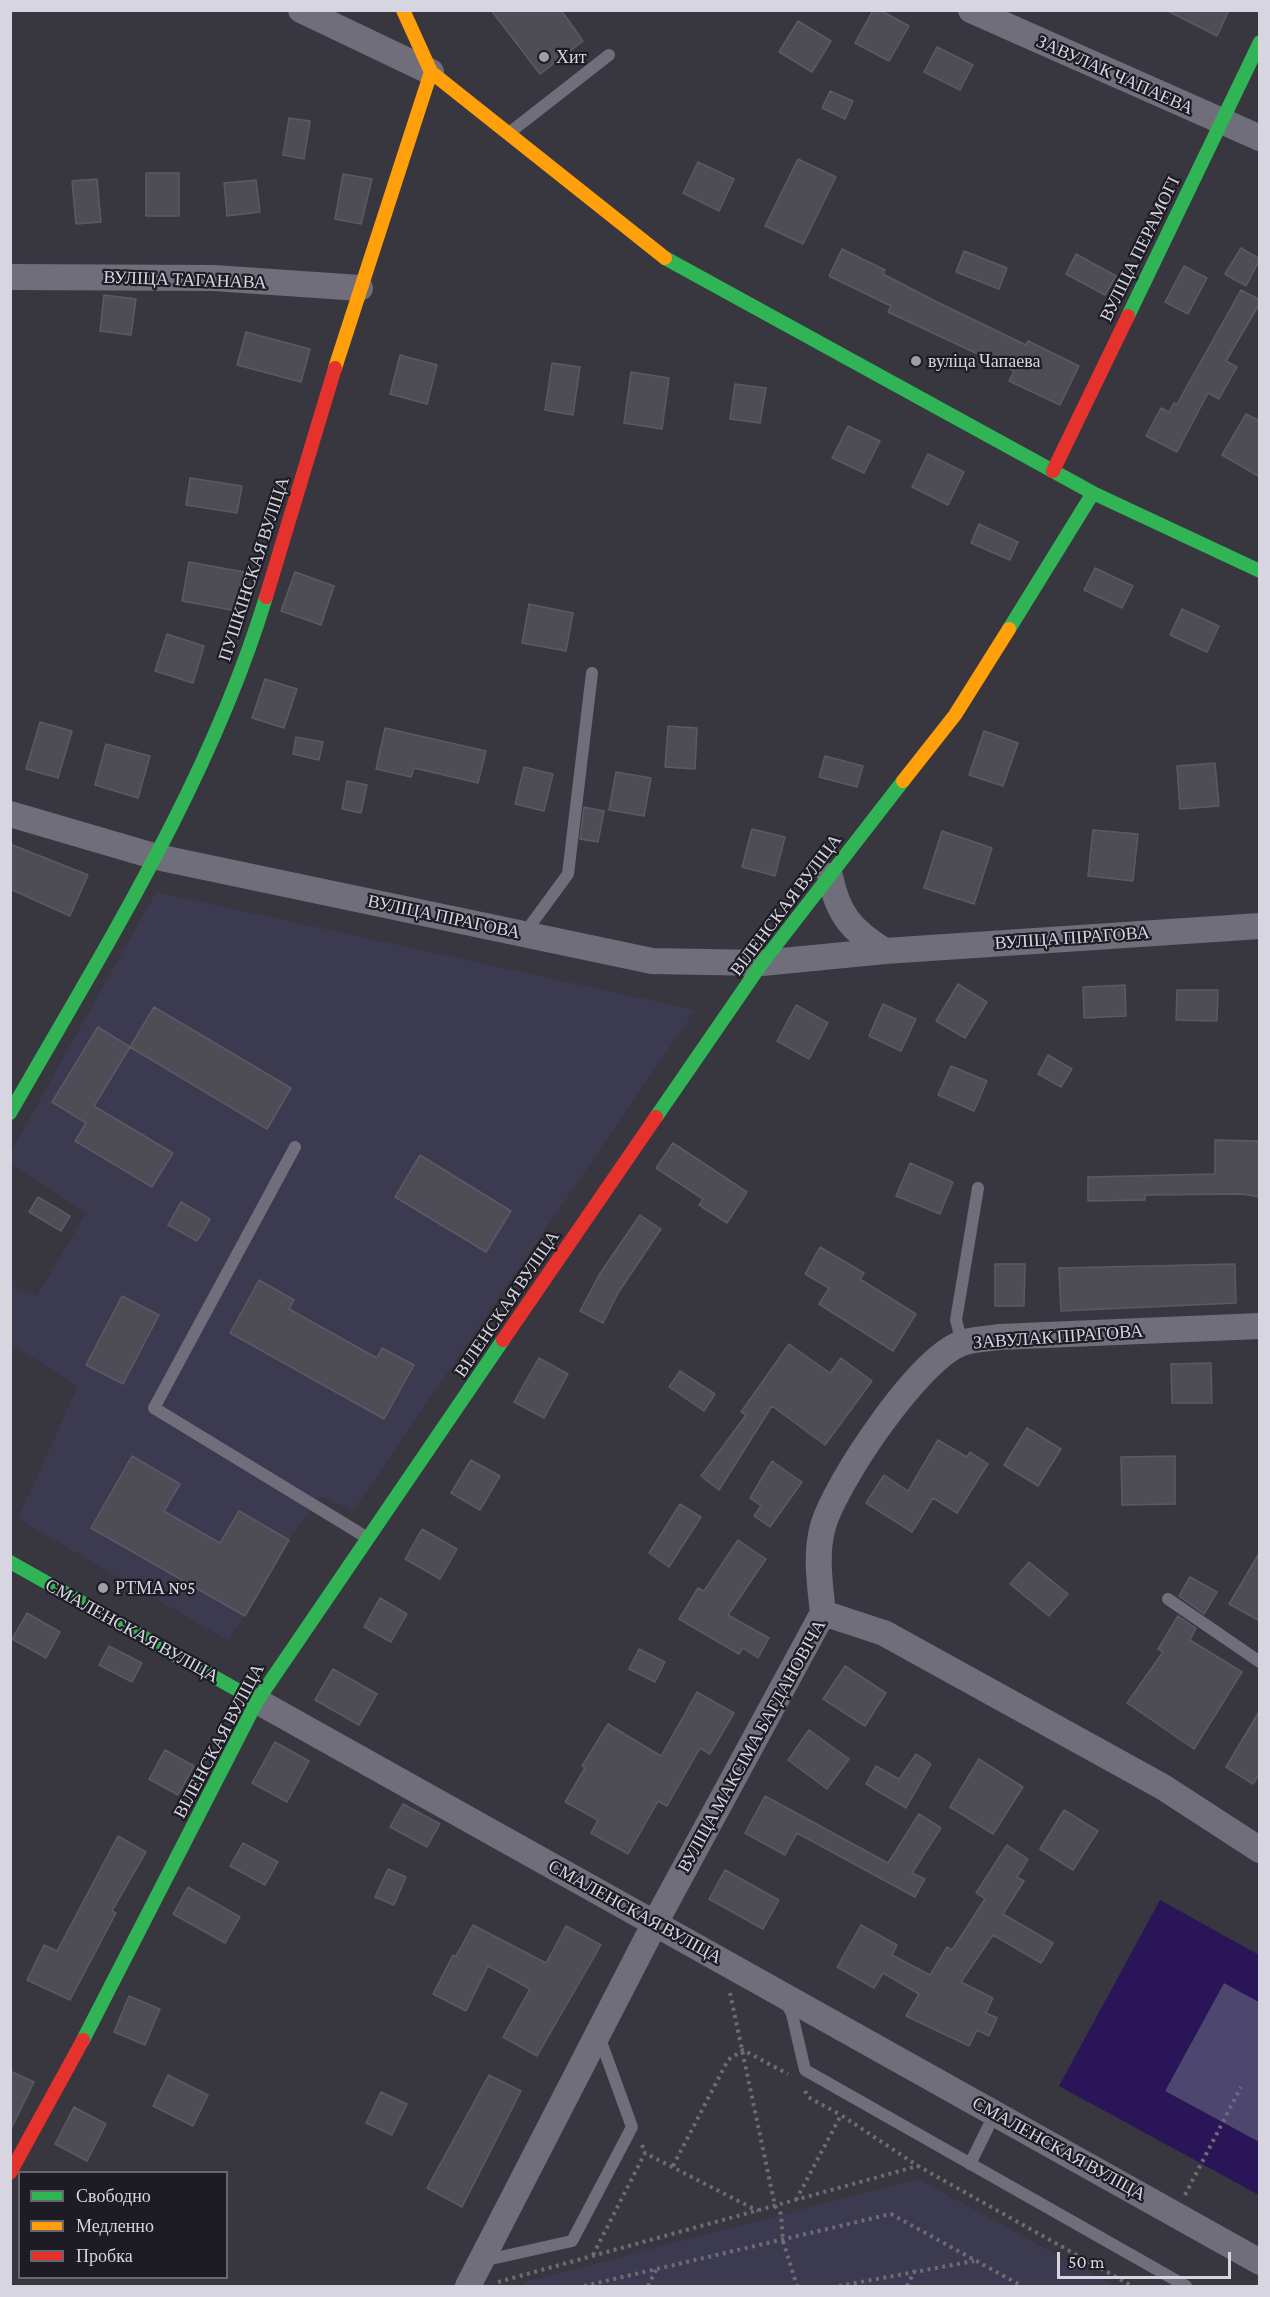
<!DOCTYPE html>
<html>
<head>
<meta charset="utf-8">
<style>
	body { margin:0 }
	#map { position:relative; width:1270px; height:2297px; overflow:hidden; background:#383740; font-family:"Crimson Pro",serif }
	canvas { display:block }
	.frame { position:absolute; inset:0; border:12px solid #d6d5e0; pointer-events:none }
	.legend { position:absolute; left:18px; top:2171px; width:210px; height:108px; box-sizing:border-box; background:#1d1c24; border:2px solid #67666f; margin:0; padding:8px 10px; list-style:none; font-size:18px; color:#d6d5e0 }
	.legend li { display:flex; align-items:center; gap:12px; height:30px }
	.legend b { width:30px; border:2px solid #67666f }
	.scale { position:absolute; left:1057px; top:2252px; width:174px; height:27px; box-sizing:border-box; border:3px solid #d6d5e0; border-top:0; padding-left:8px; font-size:18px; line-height:21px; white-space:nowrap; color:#d6d5e0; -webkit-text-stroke:4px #1d1c24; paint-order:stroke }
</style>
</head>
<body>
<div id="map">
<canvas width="1270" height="2297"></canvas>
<div class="frame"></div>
<ul class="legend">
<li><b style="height:8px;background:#30b455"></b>Свободно</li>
<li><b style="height:8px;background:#ff9f0a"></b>Медленно</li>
<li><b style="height:8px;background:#e5322d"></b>Пробка</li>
</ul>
<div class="scale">50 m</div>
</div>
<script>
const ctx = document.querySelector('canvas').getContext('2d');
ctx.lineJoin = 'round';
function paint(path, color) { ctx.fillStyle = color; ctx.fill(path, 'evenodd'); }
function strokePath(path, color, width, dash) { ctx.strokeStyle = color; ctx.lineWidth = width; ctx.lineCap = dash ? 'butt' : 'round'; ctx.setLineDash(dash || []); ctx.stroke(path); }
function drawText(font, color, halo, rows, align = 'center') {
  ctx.font = font + ' "Crimson Pro",serif'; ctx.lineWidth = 4.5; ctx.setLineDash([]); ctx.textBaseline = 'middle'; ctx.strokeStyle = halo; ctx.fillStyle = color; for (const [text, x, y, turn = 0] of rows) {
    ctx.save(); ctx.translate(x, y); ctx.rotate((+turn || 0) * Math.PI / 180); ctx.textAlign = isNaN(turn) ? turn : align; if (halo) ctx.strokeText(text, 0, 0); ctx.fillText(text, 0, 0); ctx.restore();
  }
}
paint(new Path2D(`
	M 156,892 L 695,1010 L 353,1511 L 321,1496 L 289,1540 L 229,1641 L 18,1519 L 78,1386 L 11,1344 L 10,1285 L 37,1296 L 86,1213 L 11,1164 L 11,1152 Z
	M 918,2179 L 1114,2286 L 522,2286 L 525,2282 Z`), '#3c3a50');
paint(new Path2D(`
	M 1224,1983 L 1259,2002 L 1259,2142 L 1165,2091 Z`), '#4d4770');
paint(new Path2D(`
	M 1160,1900 L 1259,1955 L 1259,2002 L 1224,1983 L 1165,2091 L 1259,2142 L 1259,2195 L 1059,2086 Z`), '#2a1558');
const building = new Path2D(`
	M 491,10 L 561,10 L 583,41 L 540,74 Z
	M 873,10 L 880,10 L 909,26 L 889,61 L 855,43 Z
	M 1166,10 L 1229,10 L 1217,36 Z
	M 798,21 L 831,41 L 812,72 L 779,52 Z
	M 937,47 L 973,65 L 960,90 L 924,72 Z
	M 830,91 L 853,101 L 845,119 L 822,108 Z
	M 289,118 L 310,121 L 304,159 L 283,155 Z
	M 798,159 L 836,177 L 803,244 L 765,226 Z
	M 698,162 L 734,179 L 719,211 L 683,193 Z
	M 146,173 L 179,173 L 179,216 L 146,216 Z
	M 343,174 L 372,179 L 361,224 L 335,219 Z
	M 97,179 L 101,222 L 76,224 L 72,181 Z
	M 256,180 L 260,212 L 227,216 L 224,183 Z
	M 1241,248 L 1260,259 L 1246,286 L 1225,274 Z
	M 842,249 L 885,270 L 883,274 L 937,302 L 1026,345 L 1028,341 L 1079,366 L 1060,405 L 1009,381 L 1014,371 L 888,312 L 891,306 L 829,276 Z
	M 964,251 L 1007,268 L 999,289 L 956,272 Z
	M 1076,254 L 1116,276 L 1105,295 L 1066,274 Z
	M 1184,266 L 1207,278 L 1188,314 L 1165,302 Z
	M 1241,290 L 1260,300 L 1260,303 L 1226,361 L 1237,367 L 1219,399 L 1208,393 L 1177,452 L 1146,436 L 1161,408 L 1169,412 L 1174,403 L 1177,404 Z
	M 104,295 L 136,299 L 131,335 L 100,331 Z
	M 246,332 L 310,349 L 301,382 L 237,365 Z
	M 400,355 L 437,365 L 427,404 L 390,394 Z
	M 552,363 L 580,367 L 573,415 L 545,410 Z
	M 631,372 L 669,378 L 662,429 L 624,423 Z
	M 735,384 L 766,388 L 760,423 L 730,419 Z
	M 1246,414 L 1260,421 L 1260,477 L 1222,455 Z
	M 848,426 L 880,441 L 864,473 L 832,458 Z
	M 928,454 L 964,472 L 948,505 L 912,487 Z
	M 190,478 L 242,486 L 237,513 L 186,505 Z
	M 979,524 L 1018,542 L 1010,560 L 971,543 Z
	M 189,562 L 244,572 L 237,611 L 182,601 Z
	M 1095,568 L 1133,586 L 1122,608 L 1084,590 Z
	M 295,572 L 334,586 L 321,625 L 281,611 Z
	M 529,604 L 573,613 L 566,651 L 522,643 Z
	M 1182,609 L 1219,626 L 1207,652 L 1170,635 Z
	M 167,634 L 204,646 L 193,683 L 155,671 Z
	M 265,679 L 297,689 L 284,728 L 252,718 Z
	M 40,722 L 72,731 L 58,778 L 26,769 Z
	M 668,726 L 697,728 L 695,769 L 665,767 Z
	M 385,728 L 486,751 L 478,783 L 414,768 L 411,777 L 376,769 Z
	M 984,731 L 1018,743 L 1003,786 L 969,775 Z
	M 296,737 L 323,742 L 319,760 L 293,754 Z
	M 106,744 L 150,756 L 138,798 L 95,785 Z
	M 825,756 L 863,766 L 857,787 L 819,777 Z
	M 1215,763 L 1219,806 L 1180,809 L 1177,766 Z
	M 524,767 L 553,774 L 544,811 L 515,804 Z
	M 616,772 L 651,778 L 644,816 L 609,810 Z
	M 347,781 L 367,785 L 361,813 L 342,809 Z
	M 584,807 L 604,811 L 598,842 L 580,839 Z
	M 752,829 L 785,837 L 775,876 L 742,867 Z
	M 1093,830 L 1138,834 L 1133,881 L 1088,876 Z
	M 942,831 L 992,848 L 974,904 L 924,888 Z
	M 10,844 L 88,875 L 70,916 L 10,889 Z
	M 958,984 L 987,1002 L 965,1038 L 936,1021 Z
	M 1125,985 L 1126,1016 L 1084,1018 L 1083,987 Z
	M 1177,990 L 1218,990 L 1217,1021 L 1176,1020 Z
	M 883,1004 L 916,1019 L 901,1051 L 869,1036 Z
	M 796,1005 L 828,1023 L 809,1059 L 777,1041 Z
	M 154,1007 L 291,1088 L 267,1129 L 130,1047 Z
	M 98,1027 L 130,1047 L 94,1106 L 173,1153 L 152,1187 L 75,1141 L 86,1123 L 52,1102 Z
	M 1048,1055 L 1072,1069 L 1061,1087 L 1038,1074 Z
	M 951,1066 L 987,1081 L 974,1111 L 938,1095 Z
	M 1215,1140 L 1260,1141 L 1260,1197 L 1242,1194 L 1145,1195 L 1145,1200 L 1088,1201 L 1088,1177 L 1215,1174 Z
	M 673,1143 L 747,1192 L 727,1223 L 699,1205 L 703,1199 L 656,1168 Z
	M 420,1155 L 511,1211 L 486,1252 L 395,1197 Z
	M 910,1163 L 953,1182 L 940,1214 L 896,1196 Z
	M 38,1197 L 70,1216 L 61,1231 L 29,1212 Z
	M 181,1202 L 210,1219 L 197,1241 L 168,1225 Z
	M 640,1215 L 661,1229 L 618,1293 L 603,1323 L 580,1311 L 599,1275 Z
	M 820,1247 L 864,1273 L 860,1279 L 916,1314 L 893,1351 L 819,1304 L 829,1288 L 805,1274 Z
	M 995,1264 L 1025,1264 L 1024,1306 L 995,1306 Z
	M 1235,1264 L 1236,1303 L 1061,1311 L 1059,1268 Z
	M 259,1280 L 294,1300 L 289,1309 L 377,1358 L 382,1348 L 414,1365 L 384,1419 L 230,1333 Z
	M 122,1296 L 159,1315 L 123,1384 L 86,1365 Z
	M 789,1344 L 830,1373 L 841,1358 L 872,1381 L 825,1445 L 772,1406 L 719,1490 L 701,1476 L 746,1415 L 741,1412 Z
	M 539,1358 L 568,1374 L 544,1418 L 514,1402 Z
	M 1211,1363 L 1212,1403 L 1172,1403 L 1171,1364 Z
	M 680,1371 L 715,1394 L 704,1411 L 669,1387 Z
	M 1027,1428 L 1061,1449 L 1038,1486 L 1004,1465 Z
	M 938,1440 L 967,1457 L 970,1452 L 988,1464 L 957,1513 L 933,1498 L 912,1532 L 866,1503 L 884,1475 L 908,1491 Z
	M 132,1456 L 180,1484 L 164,1511 L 220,1543 L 239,1511 L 289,1540 L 245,1616 L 91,1528 Z
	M 1175,1456 L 1175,1504 L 1122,1505 L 1121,1457 Z
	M 471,1460 L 500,1476 L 480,1510 L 451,1493 Z
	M 772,1461 L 802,1482 L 770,1527 L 754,1516 L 761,1506 L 750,1498 Z
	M 680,1504 L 701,1517 L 669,1567 L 649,1553 Z
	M 422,1529 L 457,1549 L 440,1579 L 405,1559 Z
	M 738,1540 L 766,1559 L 728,1615 L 769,1638 L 758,1658 L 743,1648 L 739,1654 L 679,1619 L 698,1588 L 704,1591 Z
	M 1260,1552 L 1260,1621 L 1229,1604 Z
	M 1029,1562 L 1068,1594 L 1049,1616 L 1010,1584 Z
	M 1190,1577 L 1217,1592 L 1204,1614 L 1179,1596 Z
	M 380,1598 L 407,1614 L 391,1642 L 364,1627 Z
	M 27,1613 L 60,1632 L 46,1658 L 12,1639 Z
	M 1178,1616 L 1196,1628 L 1190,1640 L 1242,1672 L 1194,1749 L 1127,1703 L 1163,1652 L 1158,1649 Z
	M 109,1646 L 142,1663 L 132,1682 L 99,1665 Z
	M 639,1649 L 665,1662 L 655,1682 L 629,1669 Z
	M 845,1666 L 886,1693 L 865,1726 L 823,1699 Z
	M 333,1669 L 377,1694 L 359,1725 L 315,1700 Z
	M 697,1692 L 734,1713 L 710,1754 L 700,1748 L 667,1806 L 658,1801 L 628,1854 L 591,1833 L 598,1820 L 565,1802 L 585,1768 L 582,1766 L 608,1724 L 661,1756 Z
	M 1260,1710 L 1260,1773 L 1253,1784 L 1226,1767 Z
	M 809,1730 L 849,1759 L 827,1789 L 788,1760 Z
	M 275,1742 L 309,1761 L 287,1802 L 252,1783 Z
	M 165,1750 L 194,1766 L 178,1795 L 149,1779 Z
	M 916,1754 L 931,1764 L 906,1808 L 866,1784 L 876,1766 L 899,1779 Z
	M 979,1759 L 1023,1787 L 993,1834 L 950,1807 Z
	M 765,1796 L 888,1863 L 919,1814 L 941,1828 L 912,1873 L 925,1879 L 915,1897 L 797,1833 L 785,1855 L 745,1833 Z
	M 403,1804 L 440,1824 L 427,1847 L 390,1827 Z
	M 1064,1810 L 1098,1831 L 1073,1870 L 1040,1849 Z
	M 118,1836 L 146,1852 L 112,1911 L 116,1913 L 70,2000 L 27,1980 L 44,1945 L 57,1951 Z
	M 243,1843 L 278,1862 L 265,1885 L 230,1866 Z
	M 1007,1845 L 1028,1859 L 1017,1877 L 1024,1881 L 1003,1914 L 1053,1943 L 1041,1963 L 993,1935 L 961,1982 L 993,1998 L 986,2013 L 997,2018 L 989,2036 L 977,2030 L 969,2046 L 906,2016 L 919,1994 L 883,1973 L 874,1988 L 837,1967 L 861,1925 L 897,1945 L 892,1955 L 930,1975 L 947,1947 L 952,1950 L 985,1899 L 976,1893 Z
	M 388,1869 L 406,1877 L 394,1905 L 375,1897 Z
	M 725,1870 L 779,1900 L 763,1929 L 709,1899 Z
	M 188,1887 L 240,1917 L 225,1943 L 173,1914 Z
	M 473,1925 L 546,1963 L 566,1926 L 601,1945 L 537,2056 L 503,2037 L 530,1989 L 488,1966 L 466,2011 L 433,1994 L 453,1955 L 456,1956 Z
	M 129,1996 L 160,2009 L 145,2045 L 114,2032 Z
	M 10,2071 L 34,2082 L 10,2131 Z
	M 168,2075 L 208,2095 L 193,2126 L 153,2106 Z
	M 489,2075 L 521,2091 L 462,2207 L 427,2188 Z
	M 381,2092 L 407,2104 L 392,2135 L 366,2123 Z
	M 74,2107 L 106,2124 L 87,2161 L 55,2144 Z`);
paint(building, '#4e4d55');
strokePath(building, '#5b5a64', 1.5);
strokePath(new Path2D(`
	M 730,1993 L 775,2206 L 781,2214 L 783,2241 L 797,2286
	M 805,2091 L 808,2097 L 841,2115
	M 642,2145 L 645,2153
	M 673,2166 L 728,2060 L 743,2050 L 788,2074
	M 1185,2195 L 1241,2087
	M 796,2200 L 841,2115 L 918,2166
	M 593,2255 L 645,2153 L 758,2211
	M 498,2282 L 918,2166 L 1132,2286
	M 584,2286 L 891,2214 L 1022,2286
	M 648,2286 L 656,2270
	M 839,2286 L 974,2261
	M 907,2286 L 915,2270`), '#6d6c75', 4, [3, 4.5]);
strokePath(new Path2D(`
	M 509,133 L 609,55
	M 524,934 L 568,874 L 592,673
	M 295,1147 L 154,1408 L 366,1537
	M 962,1343 L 956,1320 L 978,1188
	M 1168,1599 L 1260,1662
	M 785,2001 L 792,2014 L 805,2070 L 1186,2286
	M 970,2164 L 995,2113
	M 482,2261 L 572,2241 L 632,2127 L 599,2036`), '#6f6e7a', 12);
strokePath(new Path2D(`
	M 301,10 L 431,72
	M 971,10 L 1260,138
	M 10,277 L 214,278 L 360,288
	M 10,814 L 157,857 L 652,961 L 762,963 L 885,951 L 1260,926
	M 830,876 C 838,915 852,931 885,951
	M 823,1613 C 820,1584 815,1555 823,1526 C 836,1482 918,1359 962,1343 C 973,1339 987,1339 999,1337 L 1260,1326
	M 823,1613 L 884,1633 L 1163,1787 L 1260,1850
	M 257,1701 L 1260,2262
	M 468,2286 L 655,1923 L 823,1613`), '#6f6e7a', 26);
strokePath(new Path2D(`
	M 665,258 L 1093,493 L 1260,571
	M 1128,316 L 1260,42
	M 1009,629 L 1093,493
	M 10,1113 C 105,947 210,781 266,597
	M 656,1117 L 762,963 L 903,781
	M 10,1562 L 257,1701
	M 83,2040 L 257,1701 L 503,1340`), '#30b455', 14);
strokePath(new Path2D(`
	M 403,10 L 431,72 L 665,258
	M 335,368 L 431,72
	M 903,781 L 955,715 L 1009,629`), '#ff9f0a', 14);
strokePath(new Path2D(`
	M 1053,471 L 1128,316
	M 266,597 L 335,368
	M 503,1340 L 656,1117
	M 10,2173 L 83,2040`), '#e5322d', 14);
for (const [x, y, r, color] of [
	[544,57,6,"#9f9ea8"],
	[916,361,6,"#9f9ea8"],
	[103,1588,6,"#9f9ea8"]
]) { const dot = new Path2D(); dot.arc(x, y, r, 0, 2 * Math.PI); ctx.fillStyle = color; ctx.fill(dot); strokePath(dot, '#1d1c24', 2); }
drawText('18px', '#d6d5e0', '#1d1c24', [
	["Хит",556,57],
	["вуліца Чапаева",928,361],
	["РТМА №5",115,1588]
], 'left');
drawText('18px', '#d6d5e0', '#1d1c24', [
	["ЗАВУЛАК ЧАПАЕВА",1115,75,24],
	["ВУЛІЦА ПЕРАМОГІ",1140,249,-64],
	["ВУЛІЦА ТАГАНАВА",185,280,2],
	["ПУШКІНСКАЯ ВУЛІЦА",254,569,-72],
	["ВІЛЕНСКАЯ ВУЛІЦА",786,905,-53],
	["ВУЛІЦА ПІРАГОВА",444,917,12],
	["ВУЛІЦА ПІРАГОВА",1072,938,-4],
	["ВІЛЕНСКАЯ ВУЛІЦА",507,1304,-56],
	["ЗАВУЛАК ПІРАГОВА",1058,1337,-4],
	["СМАЛЕНСКАЯ ВУЛІЦА",132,1631,29],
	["ВІЛЕНСКАЯ ВУЛІЦА",219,1741,-62],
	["ВУЛІЦА МАКСІМА БАГДАНОВІЧА",752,1746,-61],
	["СМАЛЕНСКАЯ ВУЛІЦА",635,1912,29],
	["СМАЛЕНСКАЯ ВУЛІЦА",1059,2149,29]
]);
</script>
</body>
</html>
